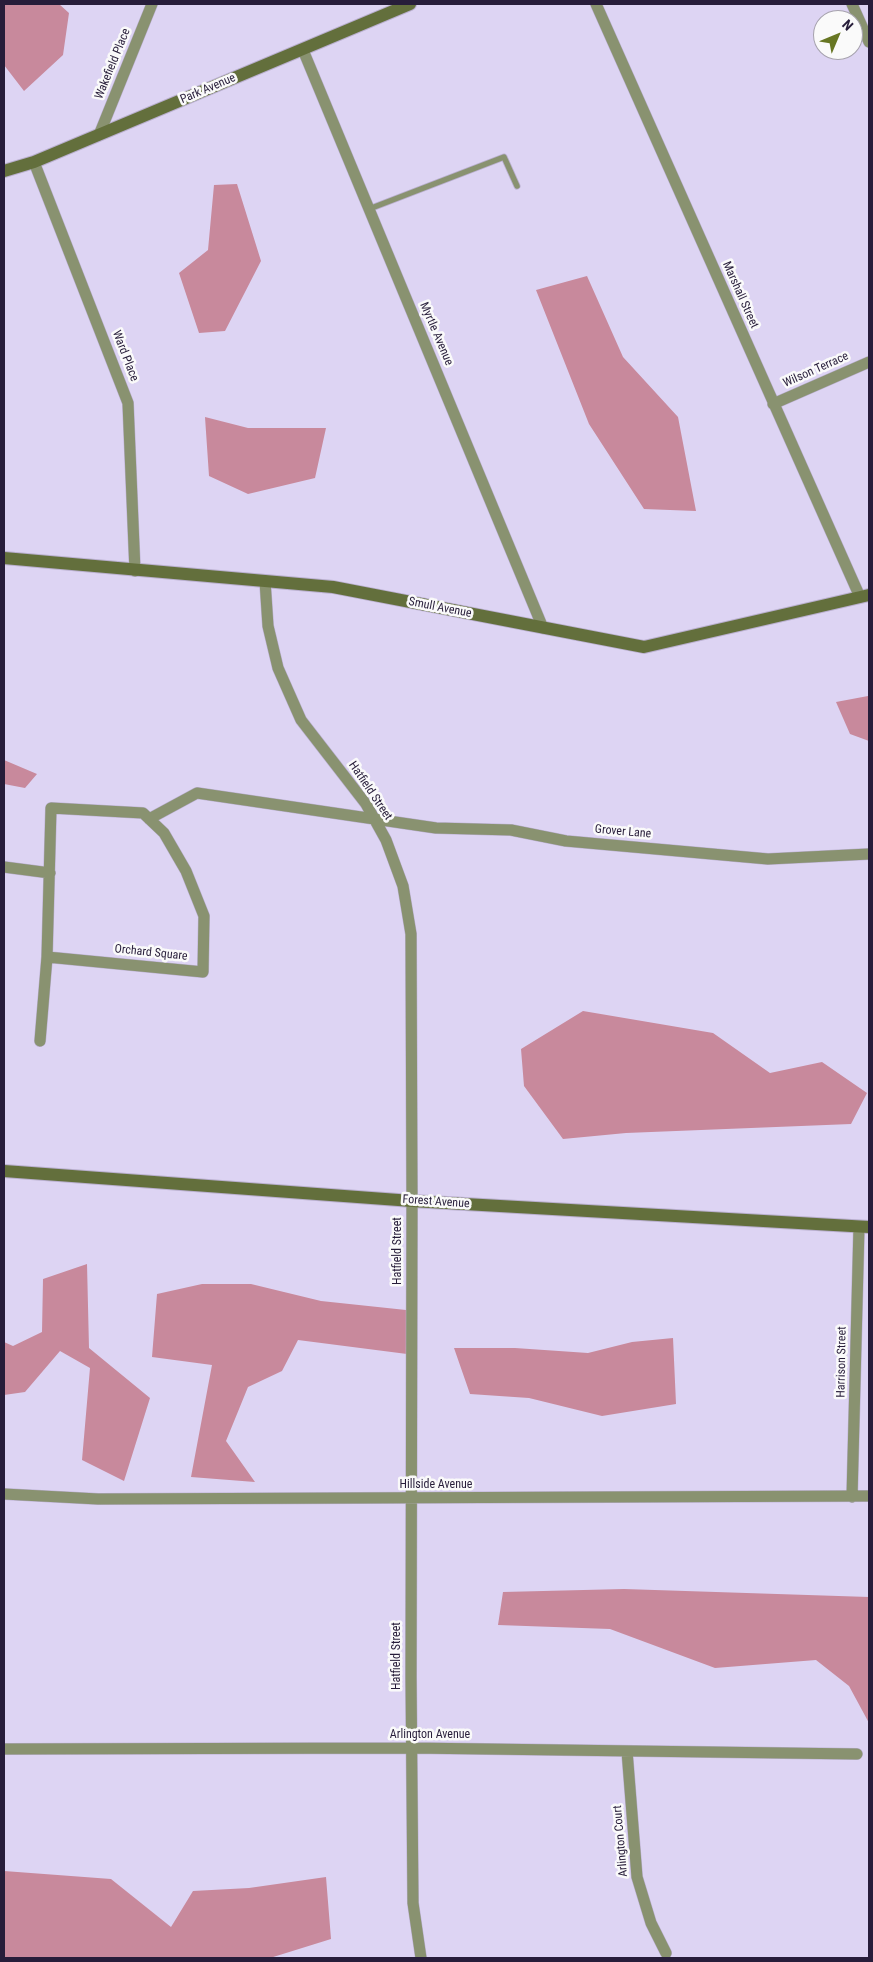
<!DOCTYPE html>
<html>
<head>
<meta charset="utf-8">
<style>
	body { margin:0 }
	#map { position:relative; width:873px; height:1962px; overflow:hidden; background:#ddd4f3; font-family:"Roboto Condensed",sans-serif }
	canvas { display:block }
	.frame { position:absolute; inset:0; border:5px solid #271d3a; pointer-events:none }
	.north { position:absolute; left:813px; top:10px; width:50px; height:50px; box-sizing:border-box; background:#fafafa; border:1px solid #a6a2ad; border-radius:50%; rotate:45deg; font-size:14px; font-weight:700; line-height:20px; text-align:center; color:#271d3a }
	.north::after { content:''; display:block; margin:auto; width:18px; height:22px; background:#677623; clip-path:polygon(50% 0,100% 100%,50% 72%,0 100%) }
</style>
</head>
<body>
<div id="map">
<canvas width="873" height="1962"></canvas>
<div class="frame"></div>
<div class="north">N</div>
</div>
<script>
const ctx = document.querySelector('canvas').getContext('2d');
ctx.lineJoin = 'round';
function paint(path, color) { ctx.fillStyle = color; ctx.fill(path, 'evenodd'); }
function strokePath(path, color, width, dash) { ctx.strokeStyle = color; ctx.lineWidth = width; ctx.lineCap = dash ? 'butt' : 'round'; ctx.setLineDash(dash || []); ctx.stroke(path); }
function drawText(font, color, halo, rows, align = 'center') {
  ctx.font = font + ' "Roboto Condensed",sans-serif'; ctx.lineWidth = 5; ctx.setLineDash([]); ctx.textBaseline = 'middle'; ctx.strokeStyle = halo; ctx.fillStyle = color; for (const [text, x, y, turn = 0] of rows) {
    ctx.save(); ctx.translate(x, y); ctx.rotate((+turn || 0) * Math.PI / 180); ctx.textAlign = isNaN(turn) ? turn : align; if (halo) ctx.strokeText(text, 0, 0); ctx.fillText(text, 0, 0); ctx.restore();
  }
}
paint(new Path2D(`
	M 4,4 L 59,4 L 69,13 L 63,55 L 24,91 L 4,65 Z
	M 237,184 L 261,261 L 225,331 L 199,333 L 179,273 L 208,250 L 214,185 Z
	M 587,276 L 623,357 L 678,417 L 696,511 L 644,509 L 589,424 L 536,290 Z
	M 205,417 L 248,428 L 326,428 L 315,478 L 248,494 L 209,476 Z
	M 868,696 L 869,696 L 869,741 L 850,734 L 836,702 Z
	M 4,760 L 37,774 L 25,788 L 4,784 Z
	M 583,1011 L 713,1033 L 770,1073 L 822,1062 L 867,1093 L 851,1124 L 626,1133 L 563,1139 L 524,1086 L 521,1049 Z
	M 87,1264 L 89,1348 L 150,1398 L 124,1481 L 82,1460 L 90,1368 L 60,1351 L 25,1392 L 4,1395 L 4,1342 L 13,1346 L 42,1332 L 43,1279 Z
	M 202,1284 L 251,1284 L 321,1301 L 406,1310 L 407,1354 L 298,1340 L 282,1371 L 248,1387 L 226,1441 L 255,1482 L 191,1477 L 212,1365 L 152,1357 L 157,1294 Z
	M 673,1338 L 676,1404 L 602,1416 L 529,1398 L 470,1394 L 454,1348 L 515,1348 L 588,1353 L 632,1342 Z
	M 624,1589 L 869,1597 L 869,1723 L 849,1686 L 816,1660 L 715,1668 L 610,1629 L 498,1625 L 503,1592 Z
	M 4,1871 L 111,1879 L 171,1927 L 193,1891 L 249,1888 L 326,1877 L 331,1939 L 270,1958 L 4,1958 Z`), '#c8899c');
const lane = new Path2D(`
	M 369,209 L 504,157 L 517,186`);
const street = new Path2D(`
	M 596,4 L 860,597
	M 852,4 L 869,42
	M 303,50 L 543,628
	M 99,135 L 152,4
	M 34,162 L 128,403 L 135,571
	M 773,404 L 869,362
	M 265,581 L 268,626 L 278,668 L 301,720 L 366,804 L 386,840 L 403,886 L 411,934 L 412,1201 L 411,1677 L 413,1903 L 421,1958
	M 149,819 L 197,793 L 436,828 L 511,830 L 566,841 L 768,859 L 869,854
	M 4,867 L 50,873
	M 40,1041 L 47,957 L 51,808 L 143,813 L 164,833 L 186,871 L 204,916 L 203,972 L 47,957
	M 4,1494 L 98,1499 L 869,1496
	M 852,1497 L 859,1227
	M 4,1749 L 412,1748 L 857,1754
	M 627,1751 L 637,1877 L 651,1923 L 666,1953`);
const secondary = new Path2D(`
	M 4,171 L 34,162 L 410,4
	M 4,558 L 333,587 L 644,647 L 869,595
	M 4,1171 L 412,1201 L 869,1227`);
strokePath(lane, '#b9afce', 7);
strokePath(street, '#b9afce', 12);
strokePath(secondary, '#b9afce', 14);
strokePath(lane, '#899270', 5.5);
strokePath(street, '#899270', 11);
strokePath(secondary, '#636f3c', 12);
drawText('12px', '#271d3a', '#fafafa', [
	["Wakefield Place",113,64,-68],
	["Park Avenue",208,89,-23],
	["Marshall Street",740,295,66],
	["Myrtle Avenue",436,334,67],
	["Ward Place",125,356,69],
	["Wilson Terrace",816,370,-24],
	["Smull Avenue",440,608,11],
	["Hatfield Street",370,791,56],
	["Grover Lane",623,832,5],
	["Orchard Square",151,953,6],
	["Forest Avenue",436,1202,4],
	["Hatfield Street",398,1251,-90],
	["Harrison Street",842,1362,-89],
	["Hillside Avenue",436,1485],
	["Hatfield Street",397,1656,-90],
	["Arlington Avenue",430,1735],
	["Arlington Court",621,1841,-95]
]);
</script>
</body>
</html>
